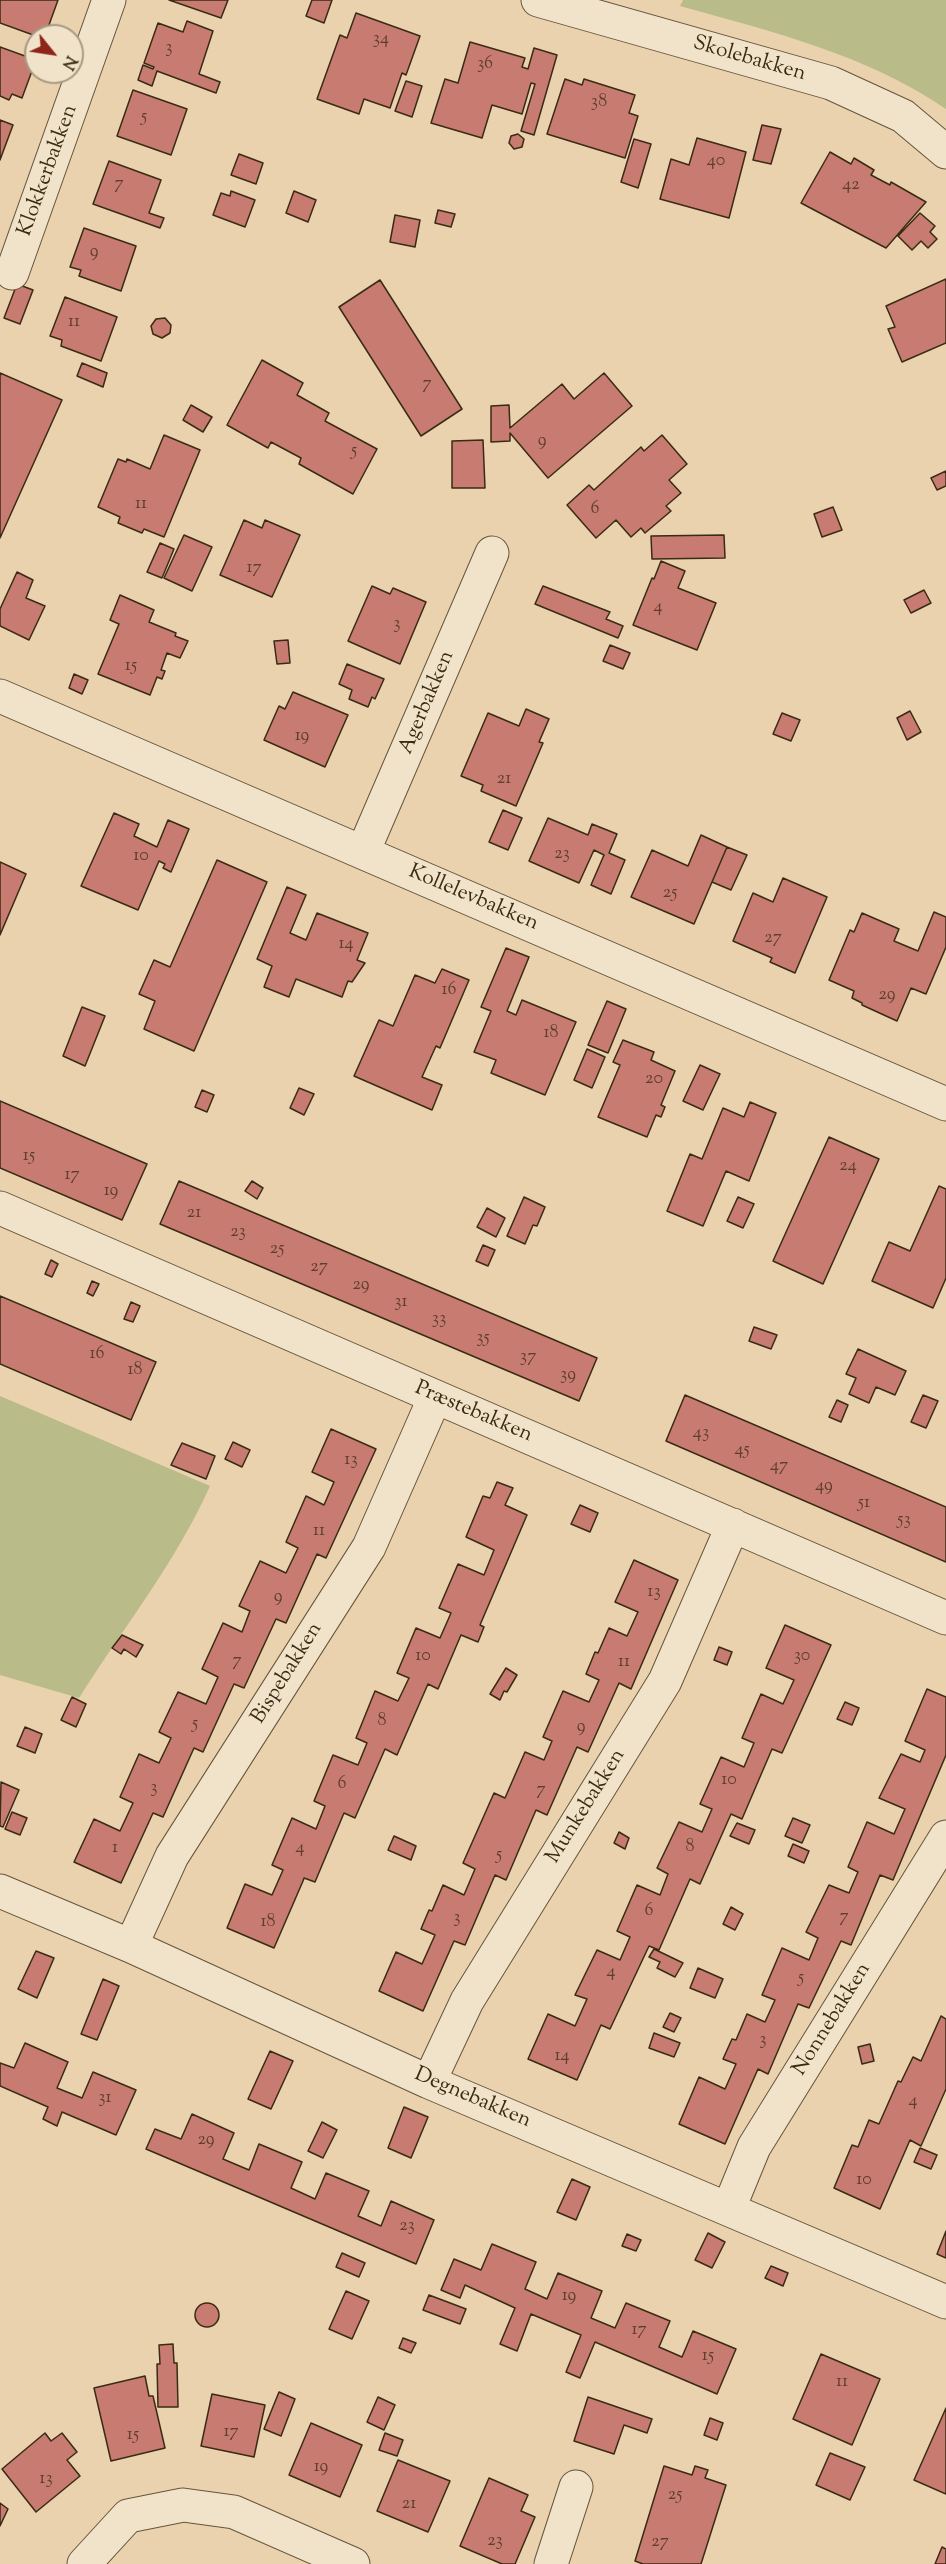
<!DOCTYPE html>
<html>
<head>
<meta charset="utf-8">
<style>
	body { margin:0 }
	#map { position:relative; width:946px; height:2564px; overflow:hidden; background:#e9d2ad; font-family:"Sorts Mill Goudy",serif }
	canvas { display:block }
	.north { position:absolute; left:24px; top:24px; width:60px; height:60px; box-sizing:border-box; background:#f1e2ca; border:2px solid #a89982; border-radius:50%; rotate:120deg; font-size:16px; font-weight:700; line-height:24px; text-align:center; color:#3a2b15 }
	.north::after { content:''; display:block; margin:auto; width:21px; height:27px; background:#8f2418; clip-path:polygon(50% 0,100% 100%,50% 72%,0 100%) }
</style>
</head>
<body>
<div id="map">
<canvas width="946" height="2564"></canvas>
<div class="north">N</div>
</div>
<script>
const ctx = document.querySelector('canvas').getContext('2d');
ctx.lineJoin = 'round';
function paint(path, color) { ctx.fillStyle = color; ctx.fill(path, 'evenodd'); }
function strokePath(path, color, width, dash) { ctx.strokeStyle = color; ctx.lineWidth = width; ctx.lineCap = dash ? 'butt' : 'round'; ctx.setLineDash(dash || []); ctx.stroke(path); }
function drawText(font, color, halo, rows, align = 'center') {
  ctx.font = font + ' "Sorts Mill Goudy",serif'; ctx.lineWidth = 4.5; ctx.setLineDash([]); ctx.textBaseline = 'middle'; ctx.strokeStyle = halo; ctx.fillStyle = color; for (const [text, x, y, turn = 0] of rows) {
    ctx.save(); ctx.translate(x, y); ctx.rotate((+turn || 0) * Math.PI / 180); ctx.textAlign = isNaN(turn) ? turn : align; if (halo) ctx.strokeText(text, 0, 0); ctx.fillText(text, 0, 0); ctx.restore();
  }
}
paint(new Path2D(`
	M 683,0 L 946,0 L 946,109 C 865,54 773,32 680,6 Z
	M 0,1396 L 210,1486 C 176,1562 123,1628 79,1698 L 0,1675 Z`), '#b9bb88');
const building = new Path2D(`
	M 0,0 L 58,0 L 45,36 L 36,36 L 0,23 Z
	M 169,0 L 228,0 L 221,18 Z
	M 312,0 L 332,0 L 324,23 L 306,16 Z
	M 356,13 L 420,36 L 406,75 L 402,73 L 390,108 L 364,99 L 359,114 L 317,99 L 340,35 L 347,38 Z
	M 187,21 L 213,31 L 199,74 L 220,82 L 216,93 L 157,71 L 152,86 L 138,80 L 143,65 L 153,69 L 154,67 L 144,63 L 158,23 L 183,32 Z
	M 470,42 L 525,58 L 522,67 L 528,69 L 534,48 L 557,55 L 534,135 L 521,131 L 535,84 L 531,83 L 522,114 L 492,105 L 482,138 L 431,123 L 445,79 L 458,83 Z
	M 0,47 L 36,60 L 22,98 L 12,94 L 9,100 L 0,96 Z
	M 565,79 L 582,85 L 584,79 L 635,95 L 629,113 L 638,116 L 625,158 L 547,134 Z
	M 406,81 L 422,86 L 412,117 L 395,111 Z
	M 133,90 L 187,109 L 171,155 L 117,136 Z
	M 0,120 L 13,125 L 0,160 Z
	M 762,125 L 781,129 L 771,164 L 753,160 Z
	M 518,134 L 524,139 L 522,147 L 514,149 L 509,143 L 511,136 Z
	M 697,138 L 746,152 L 729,218 L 660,199 L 671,159 L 689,165 Z
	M 634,139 L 651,144 L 638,188 L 621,182 Z
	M 830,152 L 851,164 L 854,158 L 874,170 L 871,175 L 890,185 L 891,182 L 926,202 L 886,248 L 801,203 Z
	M 239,154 L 263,163 L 256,184 L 231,175 Z
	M 109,161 L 161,180 L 149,213 L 164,218 L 160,228 L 93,204 Z
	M 231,191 L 255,200 L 245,227 L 213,215 L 221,193 L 230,196 Z
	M 294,191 L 316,200 L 308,222 L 286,213 Z
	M 438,210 L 455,214 L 451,227 L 435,223 Z
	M 920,213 L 935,226 L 930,232 L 937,239 L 928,248 L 921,241 L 912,250 L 898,236 Z
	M 395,215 L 420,220 L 415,247 L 390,242 Z
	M 84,228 L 136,246 L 121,291 L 79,276 L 81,270 L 70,267 Z
	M 946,279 L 946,343 L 902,362 L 888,329 L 895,327 L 886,306 Z
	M 380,280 L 462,409 L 421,436 L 339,307 Z
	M 17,284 L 33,290 L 20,324 L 4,318 Z
	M 65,297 L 117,317 L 101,361 L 61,346 L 62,340 L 50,336 Z
	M 165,318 L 171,325 L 170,333 L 162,338 L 153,334 L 151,326 L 156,319 Z
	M 262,360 L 303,383 L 297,395 L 329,413 L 325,421 L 377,449 L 353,494 L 299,464 L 301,458 L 271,442 L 268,448 L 227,425 Z
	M 82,363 L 107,373 L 103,387 L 77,376 Z
	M 0,373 L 62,400 L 0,538 Z
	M 604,373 L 632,406 L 548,478 L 510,433 L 510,441 L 491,442 L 491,406 L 509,405 L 510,428 L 562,384 L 574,399 Z
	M 191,405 L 212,417 L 203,432 L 183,420 Z
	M 164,435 L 200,450 L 164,537 L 144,529 L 142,533 L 118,523 L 120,517 L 98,507 L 118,459 L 126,462 L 127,459 L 150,469 Z
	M 662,435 L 687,464 L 669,480 L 681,493 L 666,506 L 671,511 L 645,533 L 641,528 L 631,537 L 616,520 L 596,538 L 567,505 L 589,485 L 594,490 L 641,447 L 644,451 Z
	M 483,440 L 485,488 L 452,488 L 452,441 Z
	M 946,471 L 946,486 L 937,490 L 931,478 Z
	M 833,507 L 842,530 L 822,537 L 814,514 Z
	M 244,520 L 262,528 L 265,520 L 300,535 L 272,597 L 220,575 Z
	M 184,535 L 212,547 L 192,591 L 164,578 Z
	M 724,535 L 725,558 L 652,559 L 651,536 Z
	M 160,543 L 174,549 L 162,578 L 147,572 Z
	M 661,561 L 685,571 L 678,588 L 716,603 L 697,650 L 633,625 L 652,578 L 654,579 Z
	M 17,572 L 33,580 L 26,598 L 45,606 L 29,640 L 0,626 L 0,609 Z
	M 372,586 L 390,594 L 393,588 L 426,602 L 400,664 L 348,641 Z
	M 543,586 L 610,612 L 606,619 L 623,626 L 618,638 L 535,604 Z
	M 924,590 L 931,603 L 911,613 L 904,600 Z
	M 120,595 L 154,610 L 149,622 L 176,633 L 175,636 L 188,641 L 180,658 L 167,653 L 161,670 L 165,671 L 162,679 L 157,677 L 150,695 L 98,674 L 119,624 L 110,620 Z
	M 288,640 L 290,663 L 277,664 L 274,641 Z
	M 610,645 L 630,653 L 623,669 L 603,661 Z
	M 347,664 L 384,679 L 375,699 L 372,697 L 368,707 L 349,699 L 352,690 L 339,684 Z
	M 74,674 L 88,680 L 82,694 L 69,688 Z
	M 293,692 L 348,715 L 325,767 L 264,740 L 279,706 L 285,709 Z
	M 526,709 L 549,719 L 539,742 L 543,743 L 516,806 L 481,791 L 483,785 L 461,776 L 488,713 L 519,726 Z
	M 910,711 L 921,732 L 907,740 L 897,718 Z
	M 782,713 L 800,720 L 791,741 L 773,734 Z
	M 503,810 L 522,818 L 508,850 L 489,842 Z
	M 114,813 L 139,824 L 134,836 L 157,847 L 168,820 L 189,829 L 171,872 L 163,868 L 165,864 L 159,861 L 138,910 L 81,886 Z
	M 548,818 L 588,835 L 592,824 L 617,834 L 609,853 L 625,860 L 611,894 L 591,885 L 604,855 L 594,850 L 579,883 L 529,861 Z
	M 701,835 L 727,847 L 694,924 L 631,897 L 652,850 L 688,866 Z
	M 727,847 L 747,855 L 731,890 L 712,882 Z
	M 217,860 L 267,882 L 194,1051 L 144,1029 L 155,1001 L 139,994 L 154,960 L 170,967 Z
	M 0,862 L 26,874 L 0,935 Z
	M 783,878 L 827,897 L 795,973 L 770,962 L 772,958 L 733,941 L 753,893 L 773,902 Z
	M 287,887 L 306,895 L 290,933 L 306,940 L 317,913 L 368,933 L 357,960 L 365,963 L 352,982 L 348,981 L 342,997 L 296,979 L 289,997 L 264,987 L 272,966 L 257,959 Z
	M 934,912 L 946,917 L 946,947 L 926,994 L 911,988 L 897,1021 L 862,1005 L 862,1003 L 852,998 L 854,991 L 829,980 L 850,930 L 854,932 L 862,913 L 899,929 L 894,941 L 918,951 Z
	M 506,948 L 529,957 L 507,1011 L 516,1015 L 522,1000 L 576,1022 L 545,1095 L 491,1073 L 496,1060 L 474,1052 L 491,1011 L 481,1007 Z
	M 442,969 L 469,980 L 440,1048 L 436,1046 L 422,1077 L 442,1085 L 432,1110 L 354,1076 L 379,1020 L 393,1026 L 415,975 L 435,983 Z
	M 607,1001 L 626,1009 L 608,1053 L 588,1045 Z
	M 82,1007 L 105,1016 L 85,1066 L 63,1056 Z
	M 623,1040 L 654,1052 L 651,1060 L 675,1071 L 661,1105 L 665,1107 L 661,1117 L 656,1115 L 647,1137 L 598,1117 L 620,1065 L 613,1062 Z
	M 587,1049 L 605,1057 L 592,1088 L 574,1080 Z
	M 700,1065 L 720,1074 L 703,1110 L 683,1101 Z
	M 299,1088 L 314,1094 L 304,1115 L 290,1108 Z
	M 202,1090 L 214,1095 L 207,1112 L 195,1107 Z
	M 0,1101 L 147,1164 L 122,1220 L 0,1168 Z
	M 750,1102 L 776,1113 L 749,1181 L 726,1171 L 703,1226 L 667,1211 L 690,1154 L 702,1159 L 723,1108 L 744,1117 Z
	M 829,1137 L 879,1159 L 823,1284 L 773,1261 Z
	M 179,1181 L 597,1358 L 579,1401 L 160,1224 Z
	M 252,1181 L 263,1188 L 257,1199 L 245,1191 Z
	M 939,1186 L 946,1189 L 946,1278 L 933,1308 L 872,1281 L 889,1242 L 910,1251 Z
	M 524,1197 L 545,1207 L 537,1226 L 533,1225 L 525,1244 L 507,1236 Z
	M 738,1197 L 754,1204 L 743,1228 L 727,1221 Z
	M 487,1208 L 505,1218 L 496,1237 L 477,1227 Z
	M 483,1245 L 495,1250 L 488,1266 L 476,1261 Z
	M 51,1260 L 58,1264 L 52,1277 L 45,1274 Z
	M 92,1281 L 99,1284 L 93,1296 L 87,1293 Z
	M 0,1296 L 156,1362 L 131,1420 L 0,1364 Z
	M 131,1302 L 140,1306 L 133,1322 L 124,1319 Z
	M 754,1327 L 777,1335 L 771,1349 L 749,1341 Z
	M 858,1349 L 906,1371 L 895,1395 L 876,1387 L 869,1403 L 849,1394 L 856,1378 L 846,1374 Z
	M 685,1395 L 946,1507 L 946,1562 L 666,1441 Z
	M 923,1395 L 938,1401 L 926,1428 L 911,1422 Z
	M 837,1400 L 848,1405 L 841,1422 L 829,1417 Z
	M 331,1429 L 376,1449 L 326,1558 L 317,1554 L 286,1623 L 276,1619 L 244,1688 L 234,1684 L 203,1752 L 194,1748 L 163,1817 L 153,1813 L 121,1883 L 74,1862 L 94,1819 L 120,1831 L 133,1803 L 120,1797 L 139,1754 L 159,1763 L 171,1738 L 159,1732 L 178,1692 L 206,1704 L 218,1677 L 202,1669 L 223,1623 L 242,1632 L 250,1611 L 239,1606 L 260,1561 L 286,1573 L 298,1548 L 286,1542 L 306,1496 L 324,1505 L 334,1482 L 312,1472 Z
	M 233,1442 L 250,1450 L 242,1467 L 225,1459 Z
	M 182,1443 L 215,1456 L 206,1479 L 171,1465 Z
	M 497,1482 L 513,1488 L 505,1505 L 527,1515 L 480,1625 L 484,1627 L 478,1642 L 461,1635 L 438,1689 L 428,1684 L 397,1755 L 385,1749 L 355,1818 L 344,1813 L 315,1882 L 304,1878 L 303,1881 L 274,1948 L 227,1928 L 245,1884 L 272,1895 L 283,1870 L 272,1865 L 292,1818 L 316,1829 L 325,1806 L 314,1801 L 333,1755 L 358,1765 L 367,1743 L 356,1738 L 375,1691 L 398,1701 L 409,1678 L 397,1673 L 416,1628 L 440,1638 L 451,1613 L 439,1608 L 458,1564 L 484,1575 L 494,1550 L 466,1537 L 483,1496 L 490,1498 Z
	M 580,1505 L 598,1513 L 590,1532 L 571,1524 Z
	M 634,1560 L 678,1580 L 631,1689 L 619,1683 L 588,1752 L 577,1747 L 547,1815 L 536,1810 L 506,1880 L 495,1875 L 465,1945 L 454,1941 L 423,2011 L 379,1991 L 396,1952 L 422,1964 L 435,1935 L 421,1929 L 429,1910 L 432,1911 L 443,1885 L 464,1895 L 475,1869 L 463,1863 L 494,1793 L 505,1798 L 525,1752 L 544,1760 L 552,1741 L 543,1737 L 563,1691 L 589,1702 L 599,1680 L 586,1674 L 595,1652 L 598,1653 L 609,1628 L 627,1636 L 638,1612 L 615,1602 Z
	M 785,1625 L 831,1645 L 782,1753 L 772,1749 L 742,1819 L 731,1814 L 700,1884 L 690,1879 L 659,1950 L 649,1946 L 610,2029 L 601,2025 L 577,2080 L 528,2059 L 548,2014 L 575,2026 L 587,1999 L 575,1995 L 597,1950 L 620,1960 L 630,1937 L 617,1931 L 637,1885 L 660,1895 L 668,1874 L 657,1868 L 679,1822 L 702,1832 L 712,1809 L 700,1804 L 721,1757 L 744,1767 L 754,1743 L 742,1738 L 761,1694 L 783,1704 L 794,1680 L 766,1668 Z
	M 122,1635 L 143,1645 L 136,1657 L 124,1649 L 121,1654 L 112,1648 Z
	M 719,1647 L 732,1652 L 727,1665 L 714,1660 Z
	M 506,1668 L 517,1675 L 507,1692 L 504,1691 L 500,1700 L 490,1694 Z
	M 927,1689 L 946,1697 L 946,1755 L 893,1880 L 880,1875 L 851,1945 L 841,1941 L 809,2008 L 798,2004 L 768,2074 L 758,2069 L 725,2144 L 679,2124 L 699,2077 L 725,2089 L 736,2064 L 723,2059 L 732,2039 L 736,2040 L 747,2014 L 765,2022 L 775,2000 L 762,1995 L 782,1948 L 809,1960 L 818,1938 L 806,1932 L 829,1885 L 849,1893 L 858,1872 L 848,1867 L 867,1822 L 894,1834 L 905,1809 L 879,1798 L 901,1754 L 920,1762 L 925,1750 L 905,1741 Z
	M 72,1697 L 86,1704 L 76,1727 L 61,1720 Z
	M 845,1702 L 859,1708 L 852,1725 L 837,1719 Z
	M 25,1727 L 42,1734 L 35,1753 L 17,1746 Z
	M 1,1782 L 19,1790 L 3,1827 L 0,1826 Z
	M 12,1812 L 27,1818 L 20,1835 L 5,1829 Z
	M 793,1818 L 810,1825 L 802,1843 L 785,1836 Z
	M 737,1823 L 755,1830 L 749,1844 L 730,1836 Z
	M 619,1832 L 629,1838 L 625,1849 L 614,1843 Z
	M 394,1836 L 416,1846 L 411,1860 L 388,1850 Z
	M 793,1844 L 809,1851 L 804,1863 L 788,1856 Z
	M 731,1907 L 743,1914 L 735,1930 L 723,1924 Z
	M 654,1949 L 683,1963 L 675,1977 L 657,1968 L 660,1962 L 649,1957 Z
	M 36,1951 L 54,1958 L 37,1998 L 18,1989 Z
	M 698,1968 L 723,1979 L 715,1998 L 690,1988 Z
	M 103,1979 L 119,1986 L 97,2040 L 81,2034 Z
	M 670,2013 L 681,2018 L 674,2032 L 663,2027 Z
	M 941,2016 L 946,2019 L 946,2089 L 921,2146 L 910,2140 L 880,2209 L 834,2188 L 852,2145 L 858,2147 L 869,2120 L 879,2124 L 898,2081 L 901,2082 L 913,2057 L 921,2061 Z
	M 654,2033 L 680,2043 L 674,2057 L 649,2048 Z
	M 25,2043 L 68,2062 L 57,2088 L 82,2098 L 93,2072 L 136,2090 L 116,2135 L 62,2112 L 57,2126 L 43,2119 L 48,2107 L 0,2086 L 0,2063 L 14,2068 Z
	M 870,2044 L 874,2061 L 862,2064 L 858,2047 Z
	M 270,2051 L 293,2061 L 271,2109 L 248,2099 Z
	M 404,2107 L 428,2117 L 411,2158 L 388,2148 Z
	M 192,2114 L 234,2133 L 223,2159 L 249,2170 L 259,2144 L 302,2162 L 291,2188 L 315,2199 L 326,2173 L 369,2191 L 358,2216 L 381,2226 L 391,2201 L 434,2220 L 416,2264 L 146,2149 L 155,2129 L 181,2139 Z
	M 322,2122 L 337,2130 L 323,2158 L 308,2151 Z
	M 920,2148 L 937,2155 L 931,2169 L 914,2162 Z
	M 572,2179 L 590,2187 L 576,2220 L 557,2212 Z
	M 946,2231 L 946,2258 L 937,2254 Z
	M 708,2233 L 725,2242 L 712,2268 L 695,2260 Z
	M 627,2234 L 641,2240 L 636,2251 L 622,2246 Z
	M 492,2244 L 536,2262 L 525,2289 L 547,2299 L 558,2273 L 602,2291 L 591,2318 L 615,2328 L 626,2303 L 670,2321 L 659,2347 L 682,2357 L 693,2331 L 736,2349 L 717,2394 L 595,2342 L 580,2378 L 566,2372 L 581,2335 L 531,2314 L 517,2351 L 500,2344 L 515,2308 L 465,2285 L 460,2298 L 441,2290 L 454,2259 L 481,2270 Z
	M 342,2253 L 365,2263 L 359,2277 L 336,2267 Z
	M 771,2266 L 788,2273 L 783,2286 L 765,2278 Z
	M 346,2291 L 369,2301 L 352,2339 L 329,2329 Z
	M 429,2295 L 466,2309 L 460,2324 L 423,2310 Z
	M195 2315a12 12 0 1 1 24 0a12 12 0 1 1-24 0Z
	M 403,2338 L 416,2343 L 411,2353 L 399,2348 Z
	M 173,2344 L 174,2363 L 177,2363 L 178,2407 L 158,2407 L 157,2364 L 160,2364 L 159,2345 Z
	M 821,2354 L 880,2379 L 852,2445 L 793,2419 Z
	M 145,2376 L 149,2396 L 153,2396 L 165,2448 L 111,2461 L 94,2388 Z
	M 279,2392 L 295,2399 L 281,2436 L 264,2429 Z
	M 212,2394 L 265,2405 L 254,2457 L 201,2446 Z
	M 378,2397 L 395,2405 L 384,2430 L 367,2422 Z
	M 588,2397 L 652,2419 L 647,2433 L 624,2425 L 614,2454 L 574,2441 Z
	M 946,2408 L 946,2494 L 914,2480 Z
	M 710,2418 L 723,2423 L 717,2440 L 704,2435 Z
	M 311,2423 L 362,2445 L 340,2497 L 289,2475 Z
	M 45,2433 L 51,2441 L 62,2433 L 77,2452 L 67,2460 L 80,2476 L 36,2512 L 2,2469 Z
	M 385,2433 L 403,2440 L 397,2456 L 379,2450 Z
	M 830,2453 L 865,2467 L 850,2500 L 816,2485 Z
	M 398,2460 L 450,2481 L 428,2532 L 377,2511 Z
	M 664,2466 L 692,2475 L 695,2466 L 708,2470 L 705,2478 L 726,2485 L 701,2564 L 643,2564 L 635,2561 Z
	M 489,2478 L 528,2495 L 521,2511 L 535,2517 L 515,2564 L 502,2564 L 460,2546 Z
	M 0,2503 L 8,2509 L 0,2526 Z
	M 942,2547 L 946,2549 L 946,2564 L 935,2564 Z`);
paint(building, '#c87b70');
strokePath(building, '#3a2b15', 1.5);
const minor = new Path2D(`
	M 538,0 L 831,83 L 903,116 L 946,152
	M 12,273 L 109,0
	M 0,696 L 946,1104
	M 363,852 L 492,553
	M 0,1208 L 946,1618
	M 0,1891 L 131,1946 L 429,2082 L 946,2302
	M 131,1946 L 172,1856 L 369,1547 L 435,1397
	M 429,2082 L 467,2001 L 665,1681 L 733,1525
	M 729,2208 L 754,2147 L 946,1837
	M 84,2564 L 128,2516 L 183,2505 L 234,2512 L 353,2564
	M 551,2564 L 576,2487`);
strokePath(minor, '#66553b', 35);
strokePath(minor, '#f1e2ca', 33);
drawText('18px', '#5e3f2c', null, [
	["34",381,40],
	["3",169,49],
	["36",485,65],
	["38",599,103],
	["5",144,118],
	["40",716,162],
	["7",119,185],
	["42",851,186],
	["9",94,253],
	["11",74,323],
	["7",427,385],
	["9",542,442],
	["5",354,452],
	["11",141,505],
	["6",595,510],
	["17",254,569],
	["4",658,608],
	["3",397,625],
	["15",131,667],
	["19",302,737],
	["21",504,780],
	["23",562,855],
	["10",141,857],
	["25",670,894],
	["27",773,939],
	["14",346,945],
	["16",449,991],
	["29",887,996],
	["18",551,1034],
	["20",654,1080],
	["15",29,1157],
	["24",848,1167],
	["17",72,1176],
	["19",111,1192],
	["21",194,1214],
	["23",238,1233],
	["25",277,1250],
	["27",319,1268],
	["29",361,1286],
	["31",401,1303],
	["33",439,1320],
	["35",483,1339],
	["16",97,1355],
	["37",528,1358],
	["18",135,1371],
	["39",568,1376],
	["43",701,1434],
	["45",742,1451],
	["13",351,1461],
	["47",779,1467],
	["49",824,1487],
	["51",864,1504],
	["53",904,1521],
	["11",319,1532],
	["13",654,1593],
	["9",278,1598],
	["10",423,1657],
	["30",802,1657],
	["7",237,1662],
	["11",624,1663],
	["8",382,1722],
	["5",195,1725],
	["9",581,1728],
	["10",729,1781],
	["6",342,1785],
	["3",154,1789],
	["7",541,1791],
	["8",690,1848],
	["1",115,1849],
	["4",300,1849],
	["5",499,1856],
	["6",649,1912],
	["7",844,1918],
	["3",457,1919],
	["18",268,1923],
	["4",611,1973],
	["5",801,1979],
	["3",763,2041],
	["14",562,2057],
	["31",105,2099],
	["4",913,2102],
	["29",206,2141],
	["10",864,2181],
	["23",407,2227],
	["19",569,2297],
	["17",639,2331],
	["15",708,2357],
	["11",842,2383],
	["17",231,2433],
	["15",133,2436],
	["19",321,2468],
	["13",46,2480],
	["25",675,2496],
	["21",409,2505],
	["23",495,2542],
	["27",660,2543]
]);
drawText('21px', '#3a2b15', '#f1e2ca', [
	["Skolebakken",749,60,16],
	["Klokkerbakken",49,171,-70],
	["Agerbakken",428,703,-67],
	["Kollelevbakken",473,899,23],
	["Præstebakken",473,1413,23],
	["Bispebakken",288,1674,-58],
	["Munkebakken",587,1807,-58],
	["Nonnebakken",833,2020,-58],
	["Degnebakken",472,2099,23]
]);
</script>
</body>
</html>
